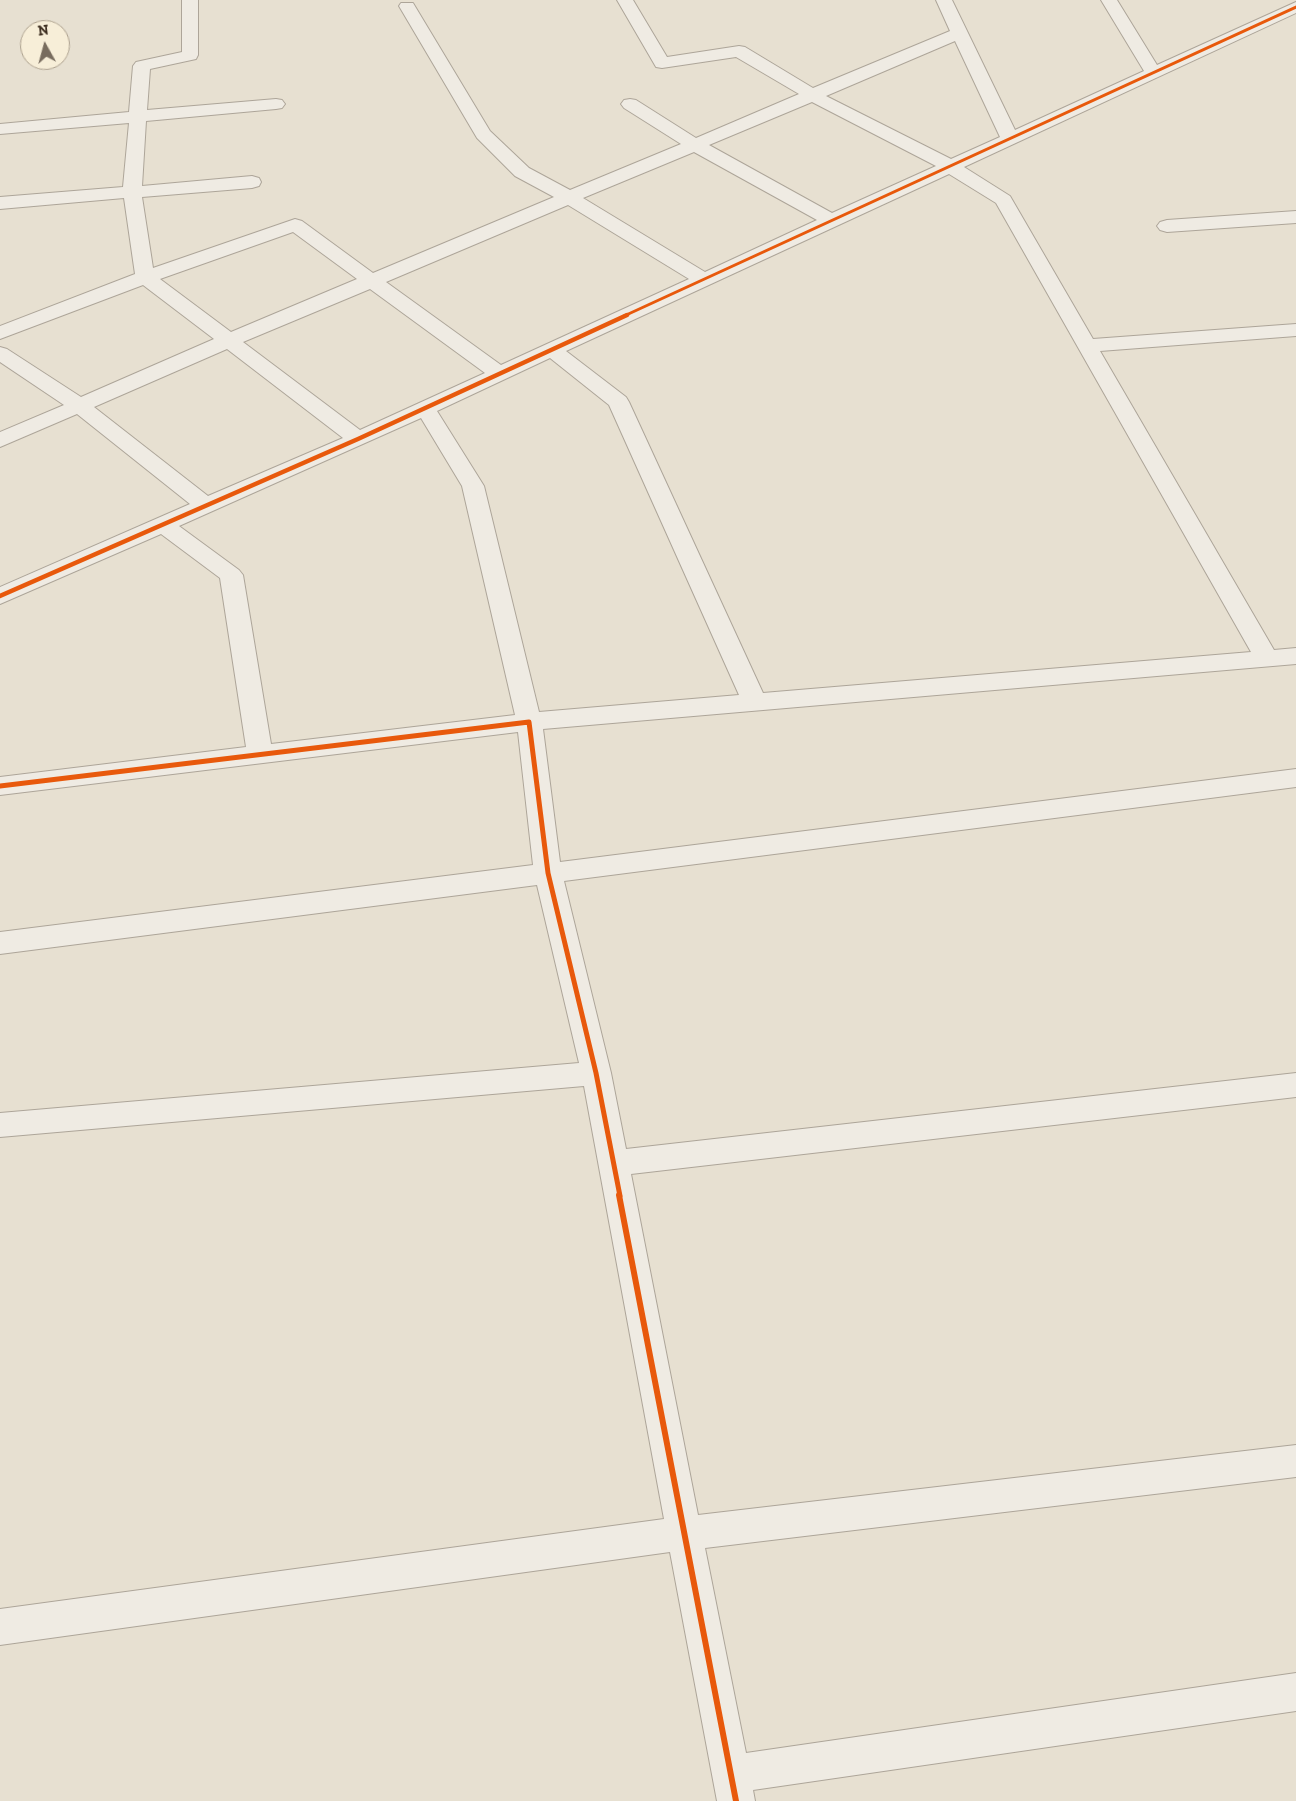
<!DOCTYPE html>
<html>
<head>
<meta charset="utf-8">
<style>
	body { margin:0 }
	#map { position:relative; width:1296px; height:1801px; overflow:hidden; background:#e7e0d1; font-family:"Zilla Slab",serif }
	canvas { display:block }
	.north { position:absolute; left:20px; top:20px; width:50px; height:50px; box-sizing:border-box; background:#f7eed8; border:1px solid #ada18e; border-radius:50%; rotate:353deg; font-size:14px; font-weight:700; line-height:20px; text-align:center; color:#3d2e20 }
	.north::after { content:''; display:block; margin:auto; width:18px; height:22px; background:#786c5e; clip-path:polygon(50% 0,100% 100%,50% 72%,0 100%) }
</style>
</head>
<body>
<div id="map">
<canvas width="1296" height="1801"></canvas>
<div class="north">N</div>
</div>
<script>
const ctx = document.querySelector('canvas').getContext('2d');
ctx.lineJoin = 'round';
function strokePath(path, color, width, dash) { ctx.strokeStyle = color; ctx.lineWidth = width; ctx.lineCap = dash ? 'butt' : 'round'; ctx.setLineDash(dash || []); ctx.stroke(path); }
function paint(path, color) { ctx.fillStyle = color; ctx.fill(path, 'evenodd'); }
const street = new Path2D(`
	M 182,0 L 198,0 L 198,55 L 196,59 L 150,69 L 147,110 L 276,99 L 282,100 L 285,104 L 282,108 L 276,109 L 146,121 L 142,186 L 252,176 L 259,178 L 261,182 L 259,186 L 252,188 L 142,197 L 153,268 L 295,219 L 302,221 L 373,273 L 554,197 L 515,176 L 477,138 L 399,6 L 401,3 L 413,3 L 490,131 L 529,168 L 570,190 L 681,144 L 624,108 L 621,104 L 624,100 L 630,99 L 636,100 L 696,138 L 799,94 L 736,57 L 662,68 L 656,67 L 617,0 L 633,0 L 667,57 L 739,46 L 745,47 L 813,88 L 950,31 L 936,0 L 952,0 L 1015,130 L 1144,71 L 1101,0 L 1117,0 L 1157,65 L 1296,2 L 1296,13 L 964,167 L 1010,196 L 1093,339 L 1296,324 L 1296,336 L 1100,351 L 1274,650 L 1296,648 L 1296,664 L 543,729 L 560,862 L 1296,769 L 1296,787 L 564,881 L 611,1073 L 626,1149 L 1296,1073 L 1296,1097 L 631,1174 L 698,1515 L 1296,1445 L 1296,1477 L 705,1548 L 746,1753 L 1296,1673 L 1296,1711 L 753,1790 L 755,1801 L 717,1801 L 670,1552 L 0,1645 L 0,1609 L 664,1519 L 584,1086 L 0,1137 L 0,1113 L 579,1063 L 537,885 L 0,954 L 0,932 L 533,865 L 518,732 L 0,795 L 0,777 L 246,747 L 220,578 L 161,534 L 0,604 L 0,587 L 190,504 L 77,414 L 0,447 L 0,432 L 64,405 L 0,362 L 0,347 L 7,349 L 81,397 L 214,339 L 143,285 L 0,339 L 0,326 L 135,274 L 124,198 L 0,209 L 0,197 L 123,187 L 129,123 L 0,134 L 0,124 L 129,112 L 133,66 L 136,62 L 182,52 ZM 955,41 L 1000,137 L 951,159 L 826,96 ZM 812,102 L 936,166 L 832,213 L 709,145 ZM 694,152 L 817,220 L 705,272 L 583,198 ZM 949,174 L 996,203 L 1251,652 L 763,693 L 629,402 L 626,397 L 566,351 ZM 568,205 L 689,279 L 501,365 L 386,282 ZM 293,232 L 357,279 L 231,332 L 160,279 ZM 370,289 L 485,373 L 360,430 L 243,342 ZM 227,349 L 343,438 L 208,496 L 94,407 ZM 550,358 L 609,405 L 739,695 L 539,712 L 484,486 L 437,411 ZM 421,418 L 462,486 L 515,715 L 271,744 L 243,575 L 239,570 L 179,526 Z
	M 1296,211 L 1296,223 L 1167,232 L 1160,230 L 1157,226 L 1160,222 L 1167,220 Z`);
strokePath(street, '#ada599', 2);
paint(street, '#efebe3');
strokePath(new Path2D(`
	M 624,316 L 1296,7`), '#e8590c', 3);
strokePath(new Path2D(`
	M 0,596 L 358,439 L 627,315`), '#e8590c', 4.5);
strokePath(new Path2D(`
	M 0,786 L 529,722 L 548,873 L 596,1073 L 620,1196`), '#e8590c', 5);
strokePath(new Path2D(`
	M 619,1195 L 736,1801`), '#e8590c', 6);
</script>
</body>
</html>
